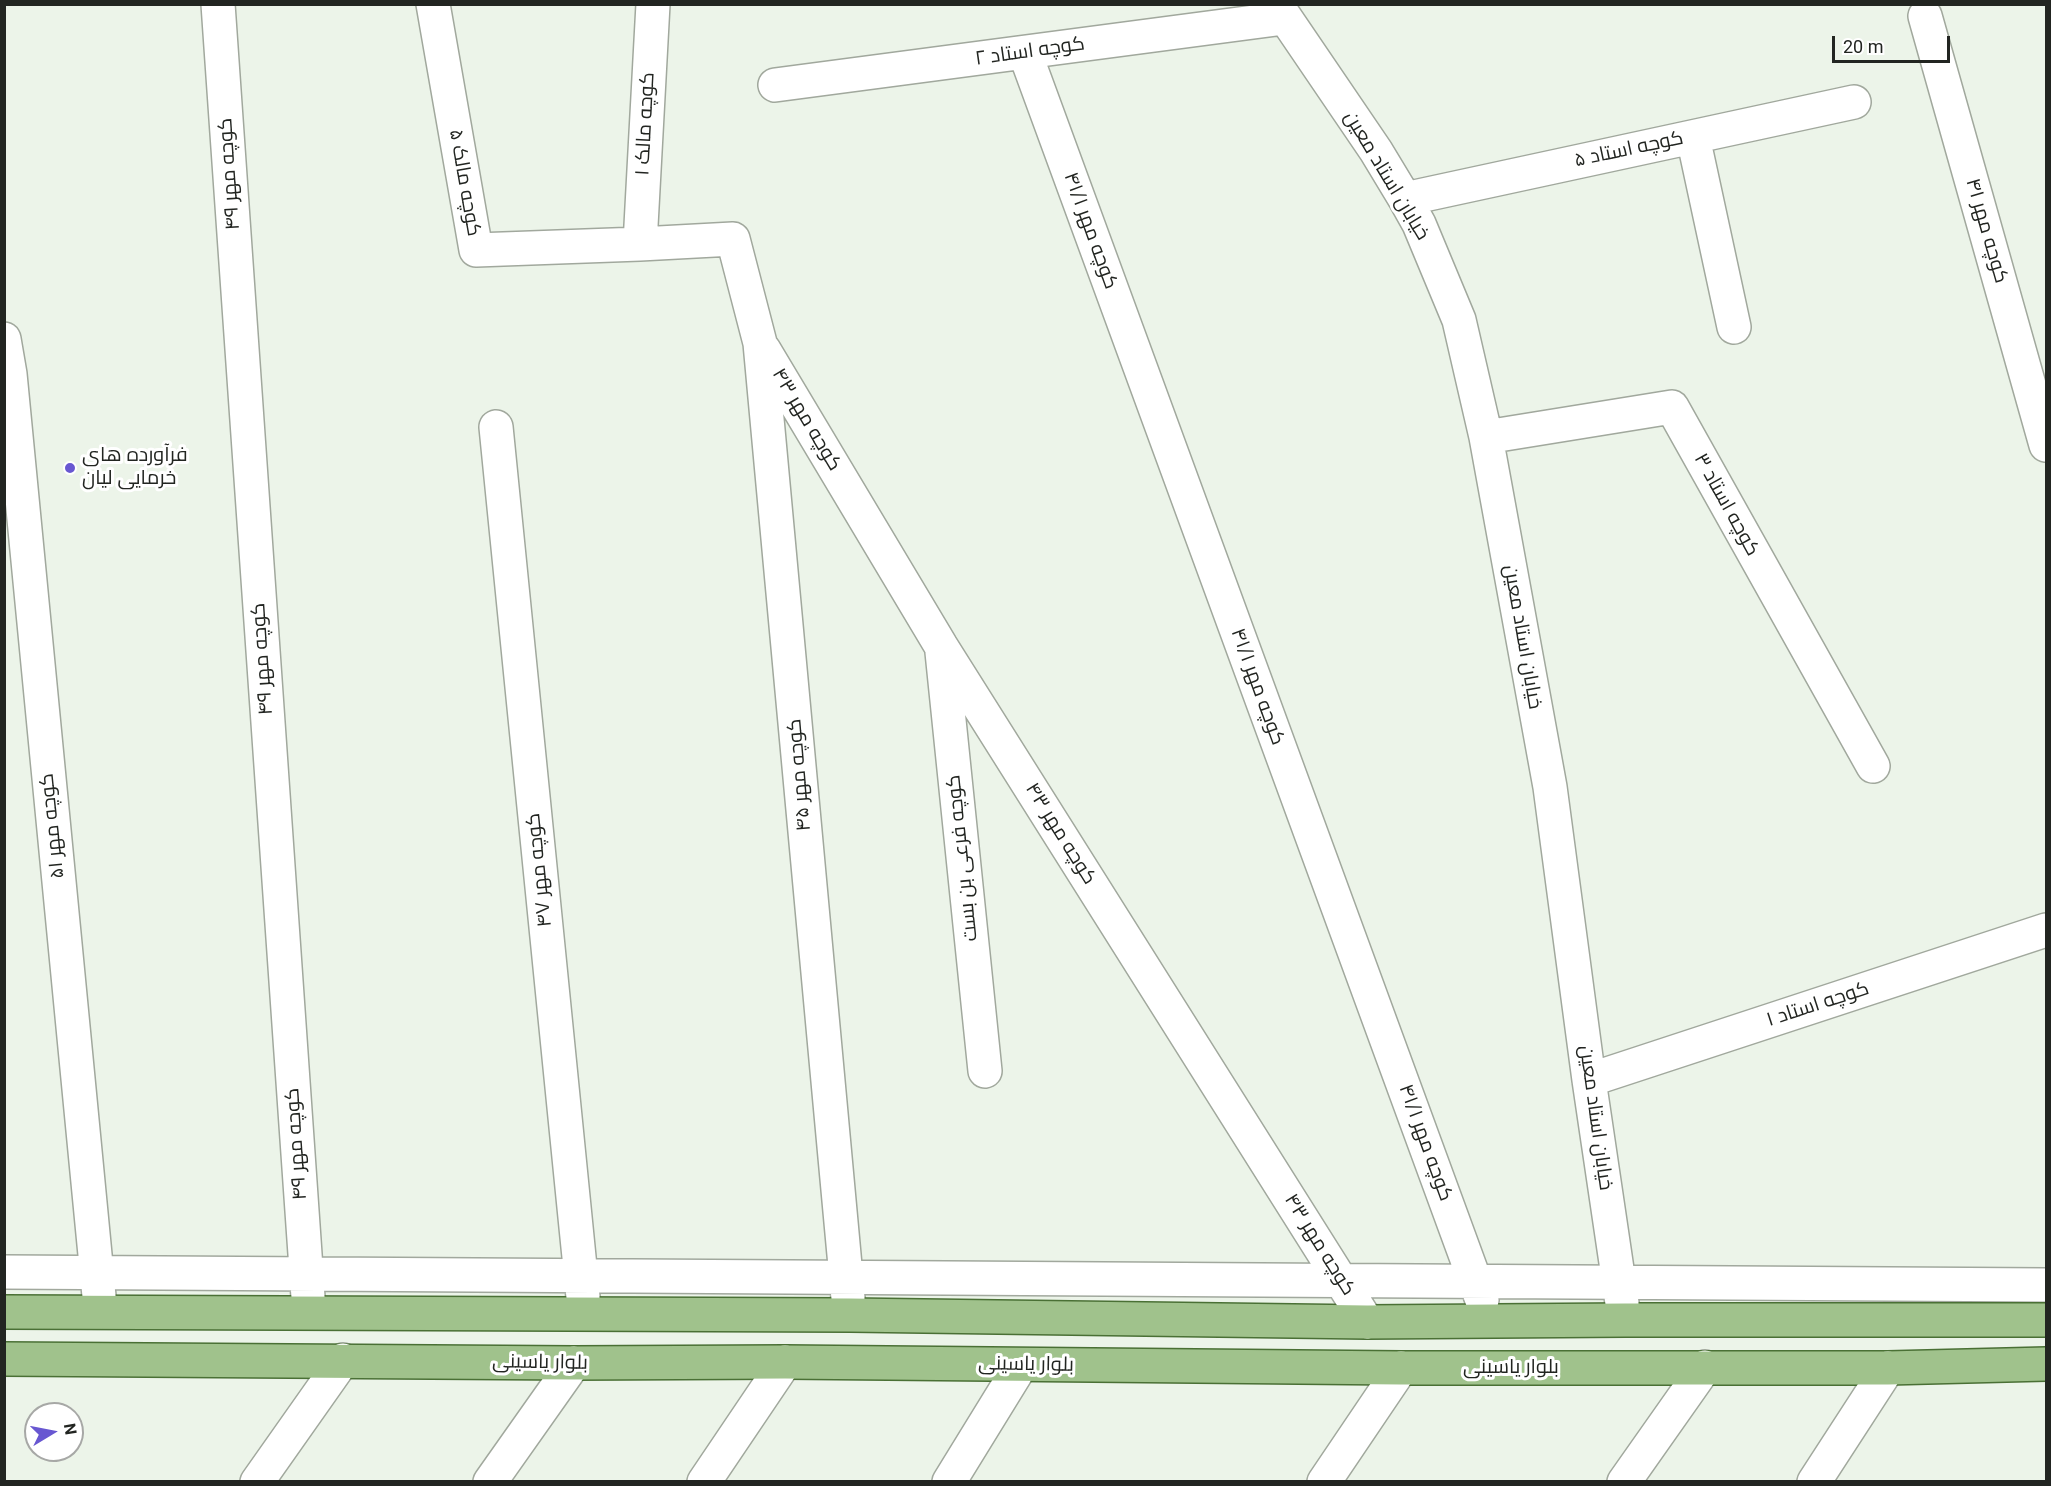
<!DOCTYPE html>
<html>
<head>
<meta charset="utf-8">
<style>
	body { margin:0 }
	#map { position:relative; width:2051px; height:1486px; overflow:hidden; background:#ecf4e9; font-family:Roboto,sans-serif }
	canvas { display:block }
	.frame { position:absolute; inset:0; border:6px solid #222521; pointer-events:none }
	.north { position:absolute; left:24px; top:1402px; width:60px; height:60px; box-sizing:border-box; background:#fff; border:2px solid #a7a8a6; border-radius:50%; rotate:80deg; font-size:16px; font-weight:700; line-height:24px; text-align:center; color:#222521 }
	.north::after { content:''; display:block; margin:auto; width:21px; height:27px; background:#6857d1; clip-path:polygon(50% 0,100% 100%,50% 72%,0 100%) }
	.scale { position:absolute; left:1832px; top:36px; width:118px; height:27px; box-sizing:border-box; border:3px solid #222521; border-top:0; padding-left:8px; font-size:18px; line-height:21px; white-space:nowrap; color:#222521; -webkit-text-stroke:4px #fff; paint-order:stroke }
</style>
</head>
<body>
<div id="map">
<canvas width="2051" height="1486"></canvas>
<div class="frame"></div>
<div class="north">N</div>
<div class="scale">20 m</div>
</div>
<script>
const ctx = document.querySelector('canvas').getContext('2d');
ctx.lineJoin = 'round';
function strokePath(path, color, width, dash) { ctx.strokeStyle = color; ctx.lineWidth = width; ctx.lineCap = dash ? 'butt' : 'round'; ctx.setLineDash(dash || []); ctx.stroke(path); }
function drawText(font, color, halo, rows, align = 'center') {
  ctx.font = font + ' Roboto,Cairo,sans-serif'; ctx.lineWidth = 6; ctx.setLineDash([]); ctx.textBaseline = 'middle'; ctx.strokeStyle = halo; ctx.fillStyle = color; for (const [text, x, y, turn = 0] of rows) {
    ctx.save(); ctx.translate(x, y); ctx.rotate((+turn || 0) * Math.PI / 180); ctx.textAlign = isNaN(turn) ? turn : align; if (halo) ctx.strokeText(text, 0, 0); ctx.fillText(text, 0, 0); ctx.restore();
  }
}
const minor = new Path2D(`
	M 218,4 L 308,1297
	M 433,4 L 476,250 L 640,244 L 733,239 L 760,343 L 848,1298
	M 1276,4 L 1376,151 L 1405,199 L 1419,224 L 1459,320 L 1486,437 L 1550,787 L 1589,1080 L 1622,1303
	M 1925,16 L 2046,445
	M 1025,53 L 1482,1300
	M 775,85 L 1284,18
	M 1693,137 L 1734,327
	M 1405,199 L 1854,102
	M 640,244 L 653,4
	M 4,339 L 10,374 L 99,1296
	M 764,350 L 941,646 L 1367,1322
	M 496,427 L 583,1297
	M 1486,437 L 1672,407 L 1873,766
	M 942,652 L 985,1071
	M 1589,1080 L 2046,930
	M 4,1272 L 2046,1285
	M 257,1482 L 343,1360
	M 490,1482 L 574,1363
	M 704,1482 L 785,1362
	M 949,1482 L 1021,1365
	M 1324,1482 L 1401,1368
	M 1624,1482 L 1705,1367
	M 1814,1482 L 1888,1368`);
const major = new Path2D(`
	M 4,1312 L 850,1315 L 1367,1322 L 1625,1320 L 2046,1320
	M 4,1359 L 574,1363 L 785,1362 L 1401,1368 L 1888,1368 L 2046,1364`);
strokePath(minor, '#a1a89d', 36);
strokePath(major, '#4a7035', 36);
strokePath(minor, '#fff', 33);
strokePath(major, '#a0c28c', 33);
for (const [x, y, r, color] of [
	[70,468,6,"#6857d1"]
]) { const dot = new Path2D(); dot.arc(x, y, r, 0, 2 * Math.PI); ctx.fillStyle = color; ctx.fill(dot); strokePath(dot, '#fff', 2); }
drawText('20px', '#222521', '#fff', [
	["کوچه استاد ۲",1030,52,-8],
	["کوچه مالک ۱",646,124,-87],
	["کوچه استاد ۵",1629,150,-12],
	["کوچه مهر ۴۹",230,174,-94],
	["خیابان استاد معین",1386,176,59],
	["کوچه مالک ۵",464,183,80],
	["کوچه مهر ۴۱/۱",1090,231,70],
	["کوچه مهر ۴۱",1986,231,74],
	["کوچه مهر ۴۳",806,420,59],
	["کوچه استاد ۳",1726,505,61],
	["خیابان استاد معین",1522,637,80],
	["کوچه مهر ۴۹",263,659,-94],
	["کوچه مهر ۴۱/۱",1257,687,70],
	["کوچه مهر ۴۵",800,775,-95],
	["کوچه مهر ۵۱",53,826,-96],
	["کوچه مهر ۴۳",1060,834,58],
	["کوچه فرعی بن بست",963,858,-96],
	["کوچه مهر ۴۷",540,870,-96],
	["کوچه استاد ۱",1818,1005,-18],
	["خیابان استاد معین",1595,1118,82],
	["کوچه مهر ۴۱/۱",1425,1143,70],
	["کوچه مهر ۴۹",297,1144,-94],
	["کوچه مهر ۴۳",1319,1245,58],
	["بلوار یاسینی",540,1363,1],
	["بلوار یاسینی",1026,1365,1],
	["بلوار یاسینی",1511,1368]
]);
drawText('20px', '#222521', '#fff', [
	["فرآورده های",82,456],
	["خرمایی لیان",82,479]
], 'left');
</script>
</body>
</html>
